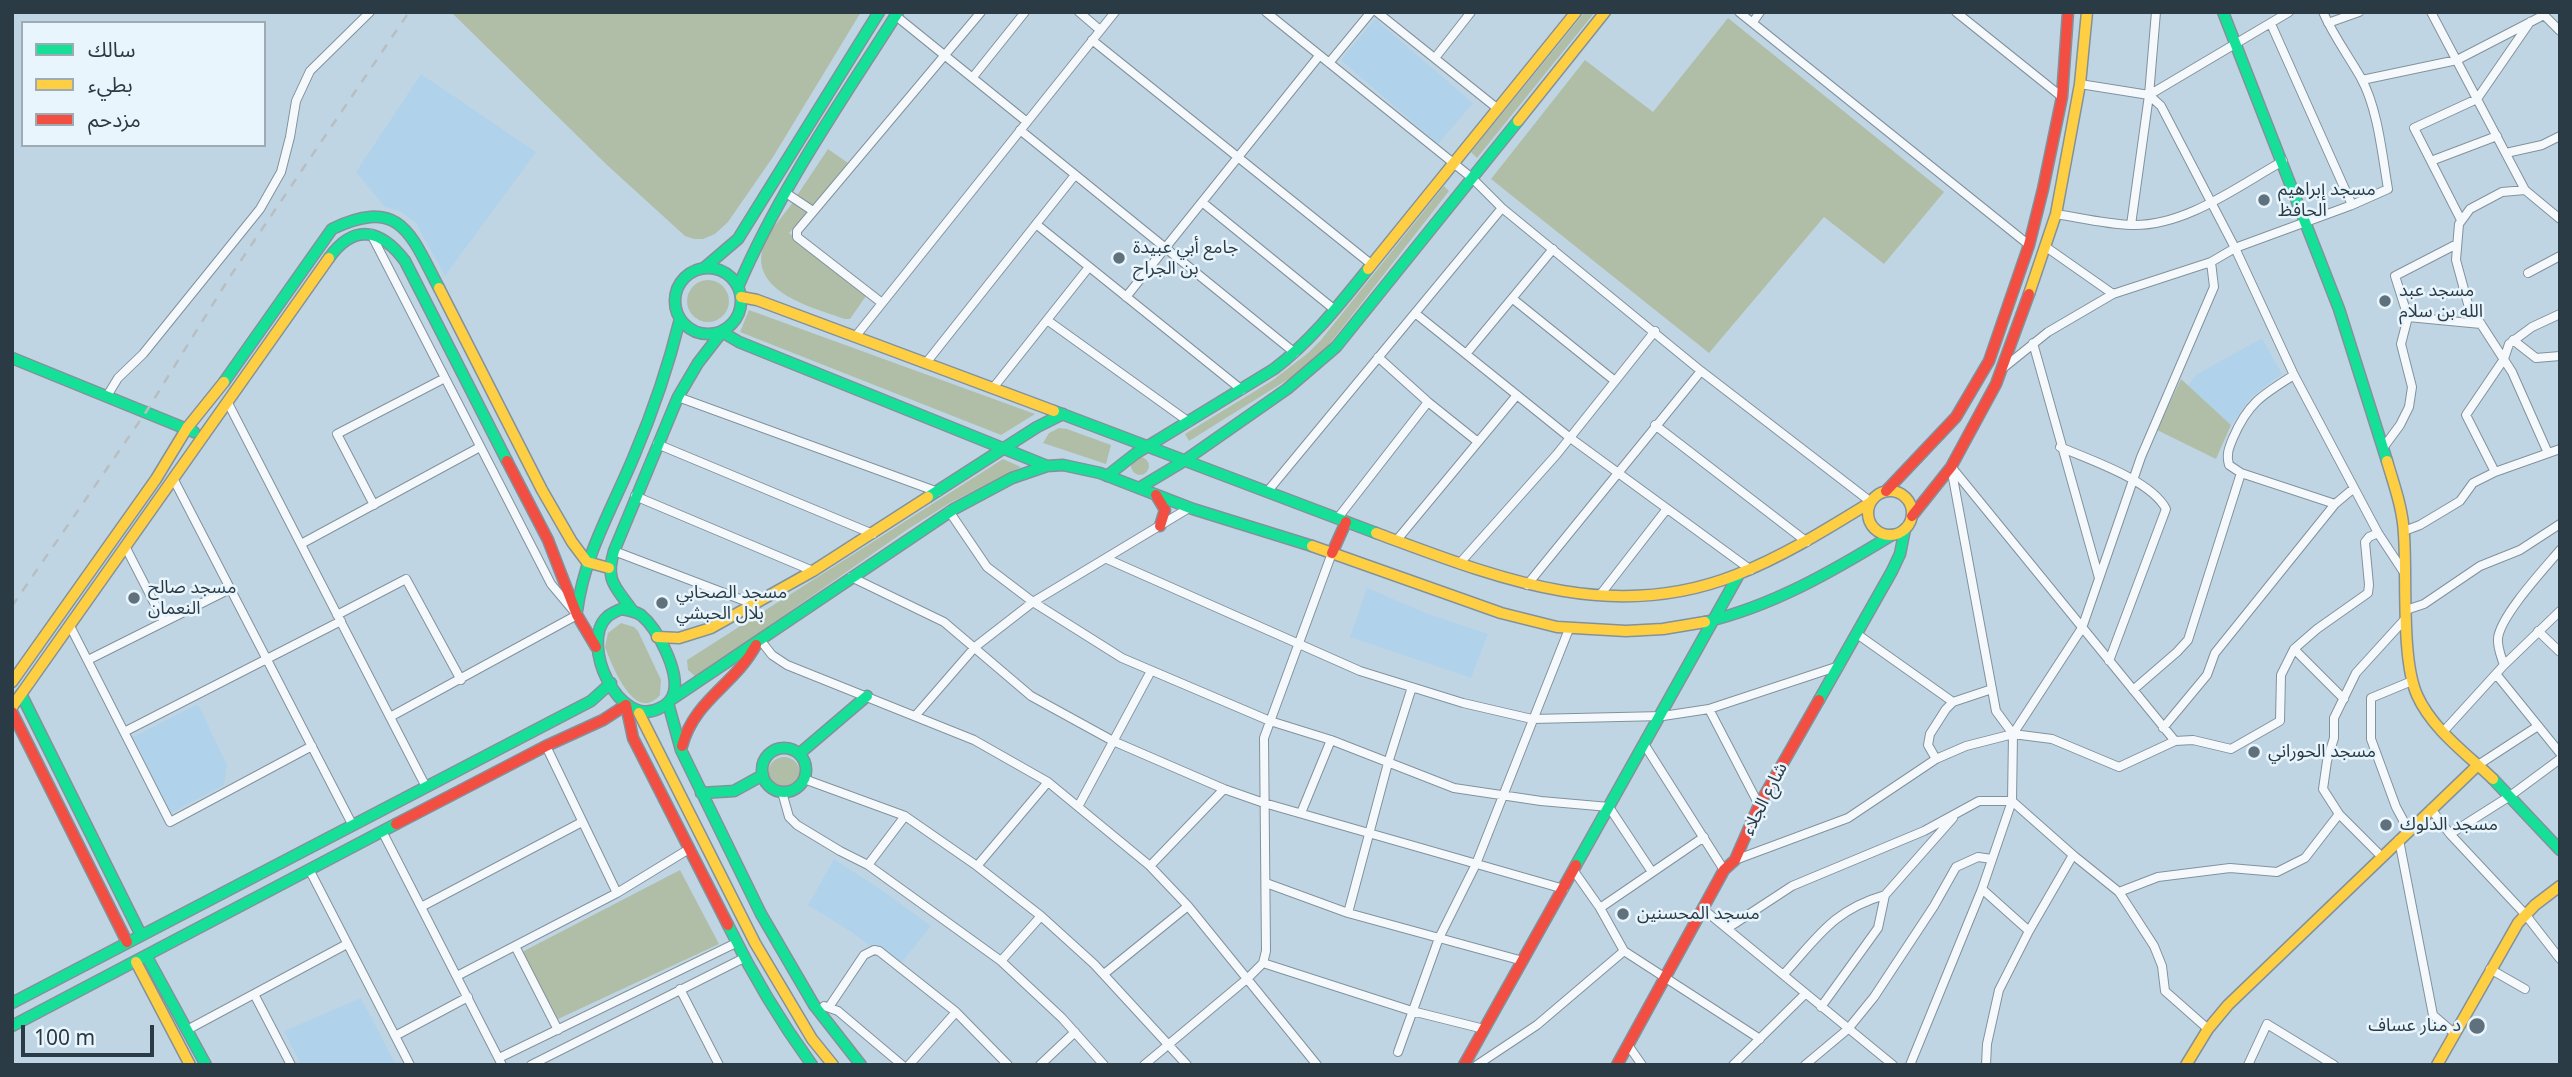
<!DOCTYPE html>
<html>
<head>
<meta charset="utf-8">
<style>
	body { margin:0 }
	#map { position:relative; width:2572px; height:1077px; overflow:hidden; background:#c0d5e3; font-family:"Noto Sans","Noto Sans Arabic",sans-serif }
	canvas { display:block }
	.frame { position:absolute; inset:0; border:14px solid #2b3b45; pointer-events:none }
	.legend { position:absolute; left:21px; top:21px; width:245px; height:126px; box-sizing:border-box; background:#e9f5fd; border:2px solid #9dabb3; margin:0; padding:9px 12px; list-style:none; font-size:21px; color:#2b3b45 }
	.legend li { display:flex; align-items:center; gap:14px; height:35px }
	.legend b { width:35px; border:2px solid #9dabb3 }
	.scale { position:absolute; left:21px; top:1025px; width:133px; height:32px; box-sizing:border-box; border:4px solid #2b3b45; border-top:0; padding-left:9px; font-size:21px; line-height:24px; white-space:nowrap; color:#2b3b45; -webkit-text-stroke:5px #e9f5fd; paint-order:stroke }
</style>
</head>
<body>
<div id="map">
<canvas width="2572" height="1077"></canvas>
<div class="frame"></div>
<ul class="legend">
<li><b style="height:9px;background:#16e098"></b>سالك</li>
<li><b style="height:9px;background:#ffcf43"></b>بطيء</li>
<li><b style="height:9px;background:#f24e42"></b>مزدحم</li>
</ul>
<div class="scale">100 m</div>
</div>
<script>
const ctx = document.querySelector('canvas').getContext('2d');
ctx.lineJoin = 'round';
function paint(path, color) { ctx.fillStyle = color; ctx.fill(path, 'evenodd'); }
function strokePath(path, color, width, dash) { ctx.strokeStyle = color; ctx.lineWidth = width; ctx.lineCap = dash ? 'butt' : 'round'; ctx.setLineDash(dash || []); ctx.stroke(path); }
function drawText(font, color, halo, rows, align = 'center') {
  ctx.font = font + ' "Noto Sans","Noto Sans Arabic",sans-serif'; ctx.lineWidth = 5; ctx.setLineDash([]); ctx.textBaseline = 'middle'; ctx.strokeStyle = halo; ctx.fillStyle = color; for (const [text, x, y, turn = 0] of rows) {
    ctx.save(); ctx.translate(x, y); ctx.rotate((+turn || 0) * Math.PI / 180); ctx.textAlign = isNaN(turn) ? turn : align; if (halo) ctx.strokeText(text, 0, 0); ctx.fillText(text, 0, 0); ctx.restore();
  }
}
paint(new Path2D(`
	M 1375,19 L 1473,103 L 1438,144 L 1341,60 Z
	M 421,74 L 536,152 L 445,276 L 416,223 L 400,211 L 385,207 L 356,172 Z
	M 2262,338 L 2282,374 L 2251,397 L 2231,425 L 2188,386 L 2196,375 Z
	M 1367,588 L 1426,613 L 1488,634 L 1471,678 L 1350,637 Z
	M 198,704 L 227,765 L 224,785 L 171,813 L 133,737 Z
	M 834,859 L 883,891 L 931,926 L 898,967 L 853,933 L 808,905 Z
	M 361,998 L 396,1065 L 301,1065 L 284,1031 Z`), '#b0d2ea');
paint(new Path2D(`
	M 451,12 L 861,12 L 773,157 L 728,222 L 715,234 L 703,239 L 694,239 L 685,236 L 607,165 Z
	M 1585,12 L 1595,12 L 1477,158 L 1471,152 Z
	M 1728,18 L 1944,192 L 1884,264 L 1824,217 L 1709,353 L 1491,179 L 1585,60 L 1653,112 Z
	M 828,149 L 848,163 L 812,207 L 796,197 Z
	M 1444,186 L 1449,191 L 1328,346 L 1295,375 L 1189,441 L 1185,434 L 1273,380 L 1308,353 L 1321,340 Z
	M 794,201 L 809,211 L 789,233 L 868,293 L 850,319 L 845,319 C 815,308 749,293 763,247 C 768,231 784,215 794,201 Z
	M687 301a21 21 0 1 1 42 0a21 21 0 1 1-42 0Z
	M 749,310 L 1035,414 L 1001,435 L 740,332 Z
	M 2181,379 L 2231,425 L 2216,459 L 2157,430 Z
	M 1059,428 L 1067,429 L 1111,445 L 1106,464 L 1043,443 L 1049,433 Z
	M1131 466a9 9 0 1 1 18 0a9 9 0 1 1-18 0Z
	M 1003,459 L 1021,467 L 948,504 L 908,529 L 696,677 L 688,670 L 687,660 Z
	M 621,623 L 634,627 L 638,631 L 661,680 L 660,695 C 635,724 613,668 605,647 L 608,633 Z
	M768 773a16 16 0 1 1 32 0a16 16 0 1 1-32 0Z
	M 680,870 L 719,944 L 558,1019 L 522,952 Z`), '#b0bea8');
const street = new Path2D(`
	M 1079,12 L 1100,30
	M 1266,12 L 1472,178 L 1502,208 L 1701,371 L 1871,502
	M 1377,12 L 1498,109
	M 1739,12 L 2029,245
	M 1956,12 L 2062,97
	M 2431,12 L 2525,190 L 2560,219
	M 896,16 L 1027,122
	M 1753,22 L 1760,12
	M 2328,23 L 2359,12
	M 2271,24 L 2352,205
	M 1092,40 L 1371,264
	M 1435,58 L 1471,12
	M 1329,63 L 1371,12
	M 973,77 L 1025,12
	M 2362,80 L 2457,60 L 2544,15 L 2560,31
	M 2080,84 L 2149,95 L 2289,12
	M 2149,95 L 2161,106 L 2235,248 L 2294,375 L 2378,533 L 2405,574
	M 1020,130 L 1295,353
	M 2506,153 L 2542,145 L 2560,136
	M 2431,161 L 2497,136
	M 2525,190 L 2502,192 L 2470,209 L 2459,224 L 2456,260 L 2468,304 L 2512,372 L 2548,453
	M 786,193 L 813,211
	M 1202,202 L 1335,310
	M 2056,214 C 2081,218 2106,224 2131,225 C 2185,227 2238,186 2283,161
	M 2461,220 L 2414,128 L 2477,99 L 2530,22
	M 1036,224 L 1242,390
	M 2131,225 L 2149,95 L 2156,12
	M 371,234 L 551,584 L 577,615 L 390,717
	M 2046,247 L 2113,294
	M 2528,273 L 2560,256
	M 1126,297 L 1319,56
	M 1513,299 L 1615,381
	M 882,303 L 797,237 L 797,231 L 981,12
	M 1415,313 L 1569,437 L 1751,570
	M 2408,317 L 2481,324
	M 1047,320 L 1189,422
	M 855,337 L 1115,12
	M 2513,340 L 2536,358 L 2560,356
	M 2033,343 L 2099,578
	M 1466,354 L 1553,249
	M 1378,357 L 1428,402 L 1478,442
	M 926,363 L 1075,175
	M 2002,369 L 2048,332 L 2113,294 L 2211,262 L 2235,248 L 2352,205 L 2388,189 C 2382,154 2378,109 2361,78 C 2348,55 2334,37 2323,12
	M 993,388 L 1089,267
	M 107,396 L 118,378 L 143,354 L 260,209 L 281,172 L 290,137 L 296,101 L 310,71 L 370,12
	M 678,397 L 938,492
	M 228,403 L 425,785
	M 1655,425 L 1807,542
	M 657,444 L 873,534
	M 2060,447 C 2090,460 2151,480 2166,509 L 2109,661
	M 2383,448 L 2400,425 L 2409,407 L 2412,387 L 2401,344 L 2408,317 L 2395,276 L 2457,244
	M 1953,469 L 2175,741
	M 2495,472 L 2466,415 L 2504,359 L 2509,344 L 2532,327 L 2560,314
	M 2241,473 L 2229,465 C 2226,454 2229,448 2233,438 C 2248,403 2262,395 2294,375
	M 174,480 L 352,824
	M 1267,492 L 1502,208
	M 635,496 L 813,571
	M 374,505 L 337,434 L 443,379
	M 949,511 L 987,567 L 1033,602 L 1122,658 L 1270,721 L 1331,740 L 1454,788 L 1541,801 L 1609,807 L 1652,872
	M 1337,519 L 1428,402
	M 2404,531 L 2420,525 L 2460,501 L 2473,483 L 2495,472 L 2560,449
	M 1396,541 L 1517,395
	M 301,544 L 480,447
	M 126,548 L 164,622
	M 614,551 L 753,604
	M 1107,559 L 1360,671 L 1463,703 L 1532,719 L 1663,716 L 1709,709 L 1839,666
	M 1459,564 L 1557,454 L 1655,331
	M 851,577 L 944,622 L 1031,696 L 1113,741 L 1224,789 L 1264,803 L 1564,889
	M 1527,585 L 1701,371
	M 1600,595 L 1666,510
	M 2406,610 L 2424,604 L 2480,566 L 2520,550 L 2560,524
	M 337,615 L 406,579 L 461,680
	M 70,626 L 170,822 L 312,746
	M 2538,631 L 2560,652
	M 1857,634 L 1953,702
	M 761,641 L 772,655 L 787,665 L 974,740 L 1048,782 L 1150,866 L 1188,906 L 1317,1065
	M 88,660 L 230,589
	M 2504,665 C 2501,656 2497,647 2498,638 C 2501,615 2544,569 2560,550
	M 2496,674 L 2560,753
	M 2133,690 L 2177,652 L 2188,640 L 2241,473 L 2335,504
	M 2344,699 L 2294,649 L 2317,629 L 2368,593 L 2369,585 L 2365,542 L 2369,537 L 2378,533
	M 1709,709 L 1759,805
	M 916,715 L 975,647 L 1033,602 L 1189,508
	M 2163,728 L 2207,675 L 2215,653 L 2335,504 L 2354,488
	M 124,732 L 341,621
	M 2443,732 L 2504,665 L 2560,611
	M 2013,734 L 2052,739 L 2119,767 L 2175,741 L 2193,740 L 2231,749 L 2280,721 L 2281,675 L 2294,649
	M 546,746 L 617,893
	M 1646,747 L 1724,870
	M 1936,759 L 1928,745 L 1930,734 L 1946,709 L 1953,702 L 1992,689
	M 2478,765 L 2538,726
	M 804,779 L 905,816 L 977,866 L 1041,916 L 1094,964 L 1187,1065
	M 782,792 L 789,817 L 797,825 L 840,851 L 868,865 L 1001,961 L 1062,1018 L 1104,1065
	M 1079,805 L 1151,671
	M 2431,809 L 2450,834 L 2525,914 L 2560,959
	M 1301,813 L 1331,740
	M 382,831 L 502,1065
	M 2409,831 L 2396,807 L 2371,739 L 2371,698 L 2412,681
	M 2450,834 L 2510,796 L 2560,759
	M 2399,840 L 2433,1015 L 2454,1033
	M 2382,857 L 2339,814 L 2323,789 L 2327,761 L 2334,738 L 2334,718 L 2356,673 L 2406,618
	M 1735,860 L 1848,818 L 1936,759 L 1966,746 L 2013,734 L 2082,628 L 2141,457 L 2214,287 L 2211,262
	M 868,865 L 905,816
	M 977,866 L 1048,782
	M 1150,866 L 1224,789
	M 309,869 L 410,1065
	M 1574,871 L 1600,908 L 1624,951 L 1760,1039
	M 1266,883 L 1348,913 L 1523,961
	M 1982,889 L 2029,931
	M 2119,892 L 2158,877 L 2230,868 L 2277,872 L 2305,858 L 2339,814
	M 421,907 L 582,822
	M 1600,908 L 1704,837
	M 1703,909 L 1893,1065
	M 1348,913 L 1388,763 L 1412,687
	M 1728,928 L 1792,886 L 1924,831 L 1979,801 L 2012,801 L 2073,855 L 2119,892 L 2154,946 L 2162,966 L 2165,991 L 2208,1029
	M 515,946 L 558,1030
	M 1001,961 L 1041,916
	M 1263,963 L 1412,1011 L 1484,1029
	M 2490,969 L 2525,989
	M 1104,974 L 1188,906
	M 1784,974 C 1818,937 1833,910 1885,895
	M 457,976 L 617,893 L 689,849
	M 680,989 L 719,1065
	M 254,994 L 291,1065
	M 824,1006 L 838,1011 L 902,1065
	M 829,1007 L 864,955 L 874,950 L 879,951 L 956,1012 L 1008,1065
	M 1821,1007 L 1878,928 L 1885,895 L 1953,818
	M 187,1030 L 347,944
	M 395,1036 L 468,997
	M 1628,1045 L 1642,1065
	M 1398,1052 L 1439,938 L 1476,864 L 1569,629
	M 499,1058 L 736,943
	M 531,1065 L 744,958
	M 909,1065 L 956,1012
	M 1040,1065 L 1075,1032
	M 1144,1065 L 1248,978 L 1263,963 L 1266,951 L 1264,738 L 1332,553
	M 1477,1065 L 1537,1025 L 1624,951
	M 1733,1065 L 1805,994
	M 1805,1065 L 1848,1029 L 1874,997 L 1934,906 L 1956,867 L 1978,857 L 1992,859
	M 1910,1065 L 1982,889 L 2012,801 L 2013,734 L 1996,711 L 1951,467
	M 1986,1065 L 1987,1044 L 1999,990 L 2029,931 L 2073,855
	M 2248,1065 L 2267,1024 L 2334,1065`);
const fast = new Path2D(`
	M 2223,12 L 2339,309 L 2387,461
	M 329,258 C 354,223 381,229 405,261 L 507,461
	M675 301a33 33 0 1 1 66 0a33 33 0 1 1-66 0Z
	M 704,268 L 738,239 L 879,12
	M 738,287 C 780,189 841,102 898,12
	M 12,358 L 194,432
	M 224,382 L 332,229 C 401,196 411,235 439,288
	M 1054,411 L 1376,533
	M 1107,476 L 1135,454 L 1274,369 C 1311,341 1339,305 1368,269
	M 1139,488 L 1184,461 L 1287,389 L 1336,347 L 1518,121
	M 928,497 L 1037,427 L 1063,414
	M 621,609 C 628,610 635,611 641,615 C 658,629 679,671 674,692 C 672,700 667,705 660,708 C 619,730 579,643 607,617 C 610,614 617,611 621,609 Z
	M 632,610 C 615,586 605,581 614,551 L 678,397 L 698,363 L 722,332 L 739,342 L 1047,466
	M 577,611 C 584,555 613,507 634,456 C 654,409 668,368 680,319
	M 1705,622 C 1773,606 1833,571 1892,535
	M 21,694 L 141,935
	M 672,699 L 954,509 L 1012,478 L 1047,466 L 1063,465 L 1100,473 L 1193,509 L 1312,546
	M 1819,700 L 1892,571 L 1900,554 L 1905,529
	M 668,703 L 681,750 L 761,914 L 814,1005 L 861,1065
	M762 770a22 22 0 1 1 44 0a22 22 0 1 1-44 0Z
	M 799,754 L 867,696
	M 2493,779 L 2560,850
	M 701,793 L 734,791 L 763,775
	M 1576,865 L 1738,576
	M 728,925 C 752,974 780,1021 812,1065
	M 147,957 L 206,1065
	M 12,1003 L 591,701 L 611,683
	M 12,1026 L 396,824`);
const slow = new Path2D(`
	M 1518,121 L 1605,12
	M 1368,269 L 1576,12
	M 439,288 L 542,490 L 572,542 L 587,562 L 609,568
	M 2029,294 L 2056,214 L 2080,84 L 2087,12
	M 741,297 L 757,300 L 1054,411
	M 2387,461 C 2394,485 2403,509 2404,535 C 2407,577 2401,659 2417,695 C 2432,729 2467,754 2493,779
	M1868 513a22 22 0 1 1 44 0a22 22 0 1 1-44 0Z
	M 1376,533 C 1495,577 1610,625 1736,575 C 1784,556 1827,529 1871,502
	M 1312,546 L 1501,613 L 1557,627 L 1626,631 L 1663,629 L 1705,622
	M 657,637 L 679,638 L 711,628 L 813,571 L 928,497
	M 12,682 L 156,479 L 187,428 L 224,382
	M 12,707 L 329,258
	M 639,713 L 755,943 L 812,1039 L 833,1065
	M 136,962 L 190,1065
	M 2186,1065 L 2208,1029 L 2228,1005 L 2478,765
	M 2437,1065 L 2518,923 L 2535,905 L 2560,886`);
const jam = new Path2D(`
	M 507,461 L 548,540 L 577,615 L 596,647
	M 1886,491 L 1956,417 L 1989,361 L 2029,245 L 2043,189 L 2062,97 L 2068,12
	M 1156,495 L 1165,510 L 1160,526
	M 1912,516 L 1951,467 L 1996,384 L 2029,294
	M 1332,553 L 1346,522
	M 626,705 L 633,738 L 728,925
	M 12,712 L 127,942
	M 682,746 C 695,699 734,686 756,645
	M 396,824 L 546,746 L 603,720 L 626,705
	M 1464,1065 L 1576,865
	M 1617,1065 L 1724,870 L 1735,860 L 1759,805 L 1819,700`);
strokePath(street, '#82929d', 10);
strokePath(fast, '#82929d', 13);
strokePath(slow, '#82929d', 13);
strokePath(jam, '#82929d', 13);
strokePath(street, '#f6f9fb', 8);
strokePath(fast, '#16e098', 10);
strokePath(slow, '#ffcf43', 10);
strokePath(jam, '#f24e42', 10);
strokePath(new Path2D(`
	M 12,606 L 146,412 L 231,275 L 409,12`), '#b8bec2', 2.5, [9, 9]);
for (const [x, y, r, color] of [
	[2264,200,7,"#5f717c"],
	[1119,258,7,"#5f717c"],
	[2385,301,7,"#5f717c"],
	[134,598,7,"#5f717c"],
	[662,603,7,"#5f717c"],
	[2254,752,7,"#5f717c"],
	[2386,825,7,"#5f717c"],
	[1623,914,7,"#5f717c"],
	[2477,1026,9,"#5f717c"]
]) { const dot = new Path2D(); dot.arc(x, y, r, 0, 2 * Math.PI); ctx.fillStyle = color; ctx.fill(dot); strokePath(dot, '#e9f5fd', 2.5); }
drawText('18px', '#2b3b45', '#e9f5fd', [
	["مسجد إبراهيم",2278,190],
	["الحافظ",2278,211],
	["جامع أبي عبيدة",1133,248],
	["بن الجراح",1133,269],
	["مسجد عبد",2399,291],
	["الله بن سلام",2399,312],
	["مسجد صالح",148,588],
	["النعمان",148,609],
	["مسجد الصحابي",676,593],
	["بلال الحبشي",676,614],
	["مسجد الحوراني",2268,752],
	["مسجد الدلوك",2400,825],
	["مسجد المحسنين",1637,914],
	["د منار عساف",2461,1026,"right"]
], 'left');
drawText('18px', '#2b3b45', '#e9f5fd', [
	["شارع الجلاء",1765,799,-63]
]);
</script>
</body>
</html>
